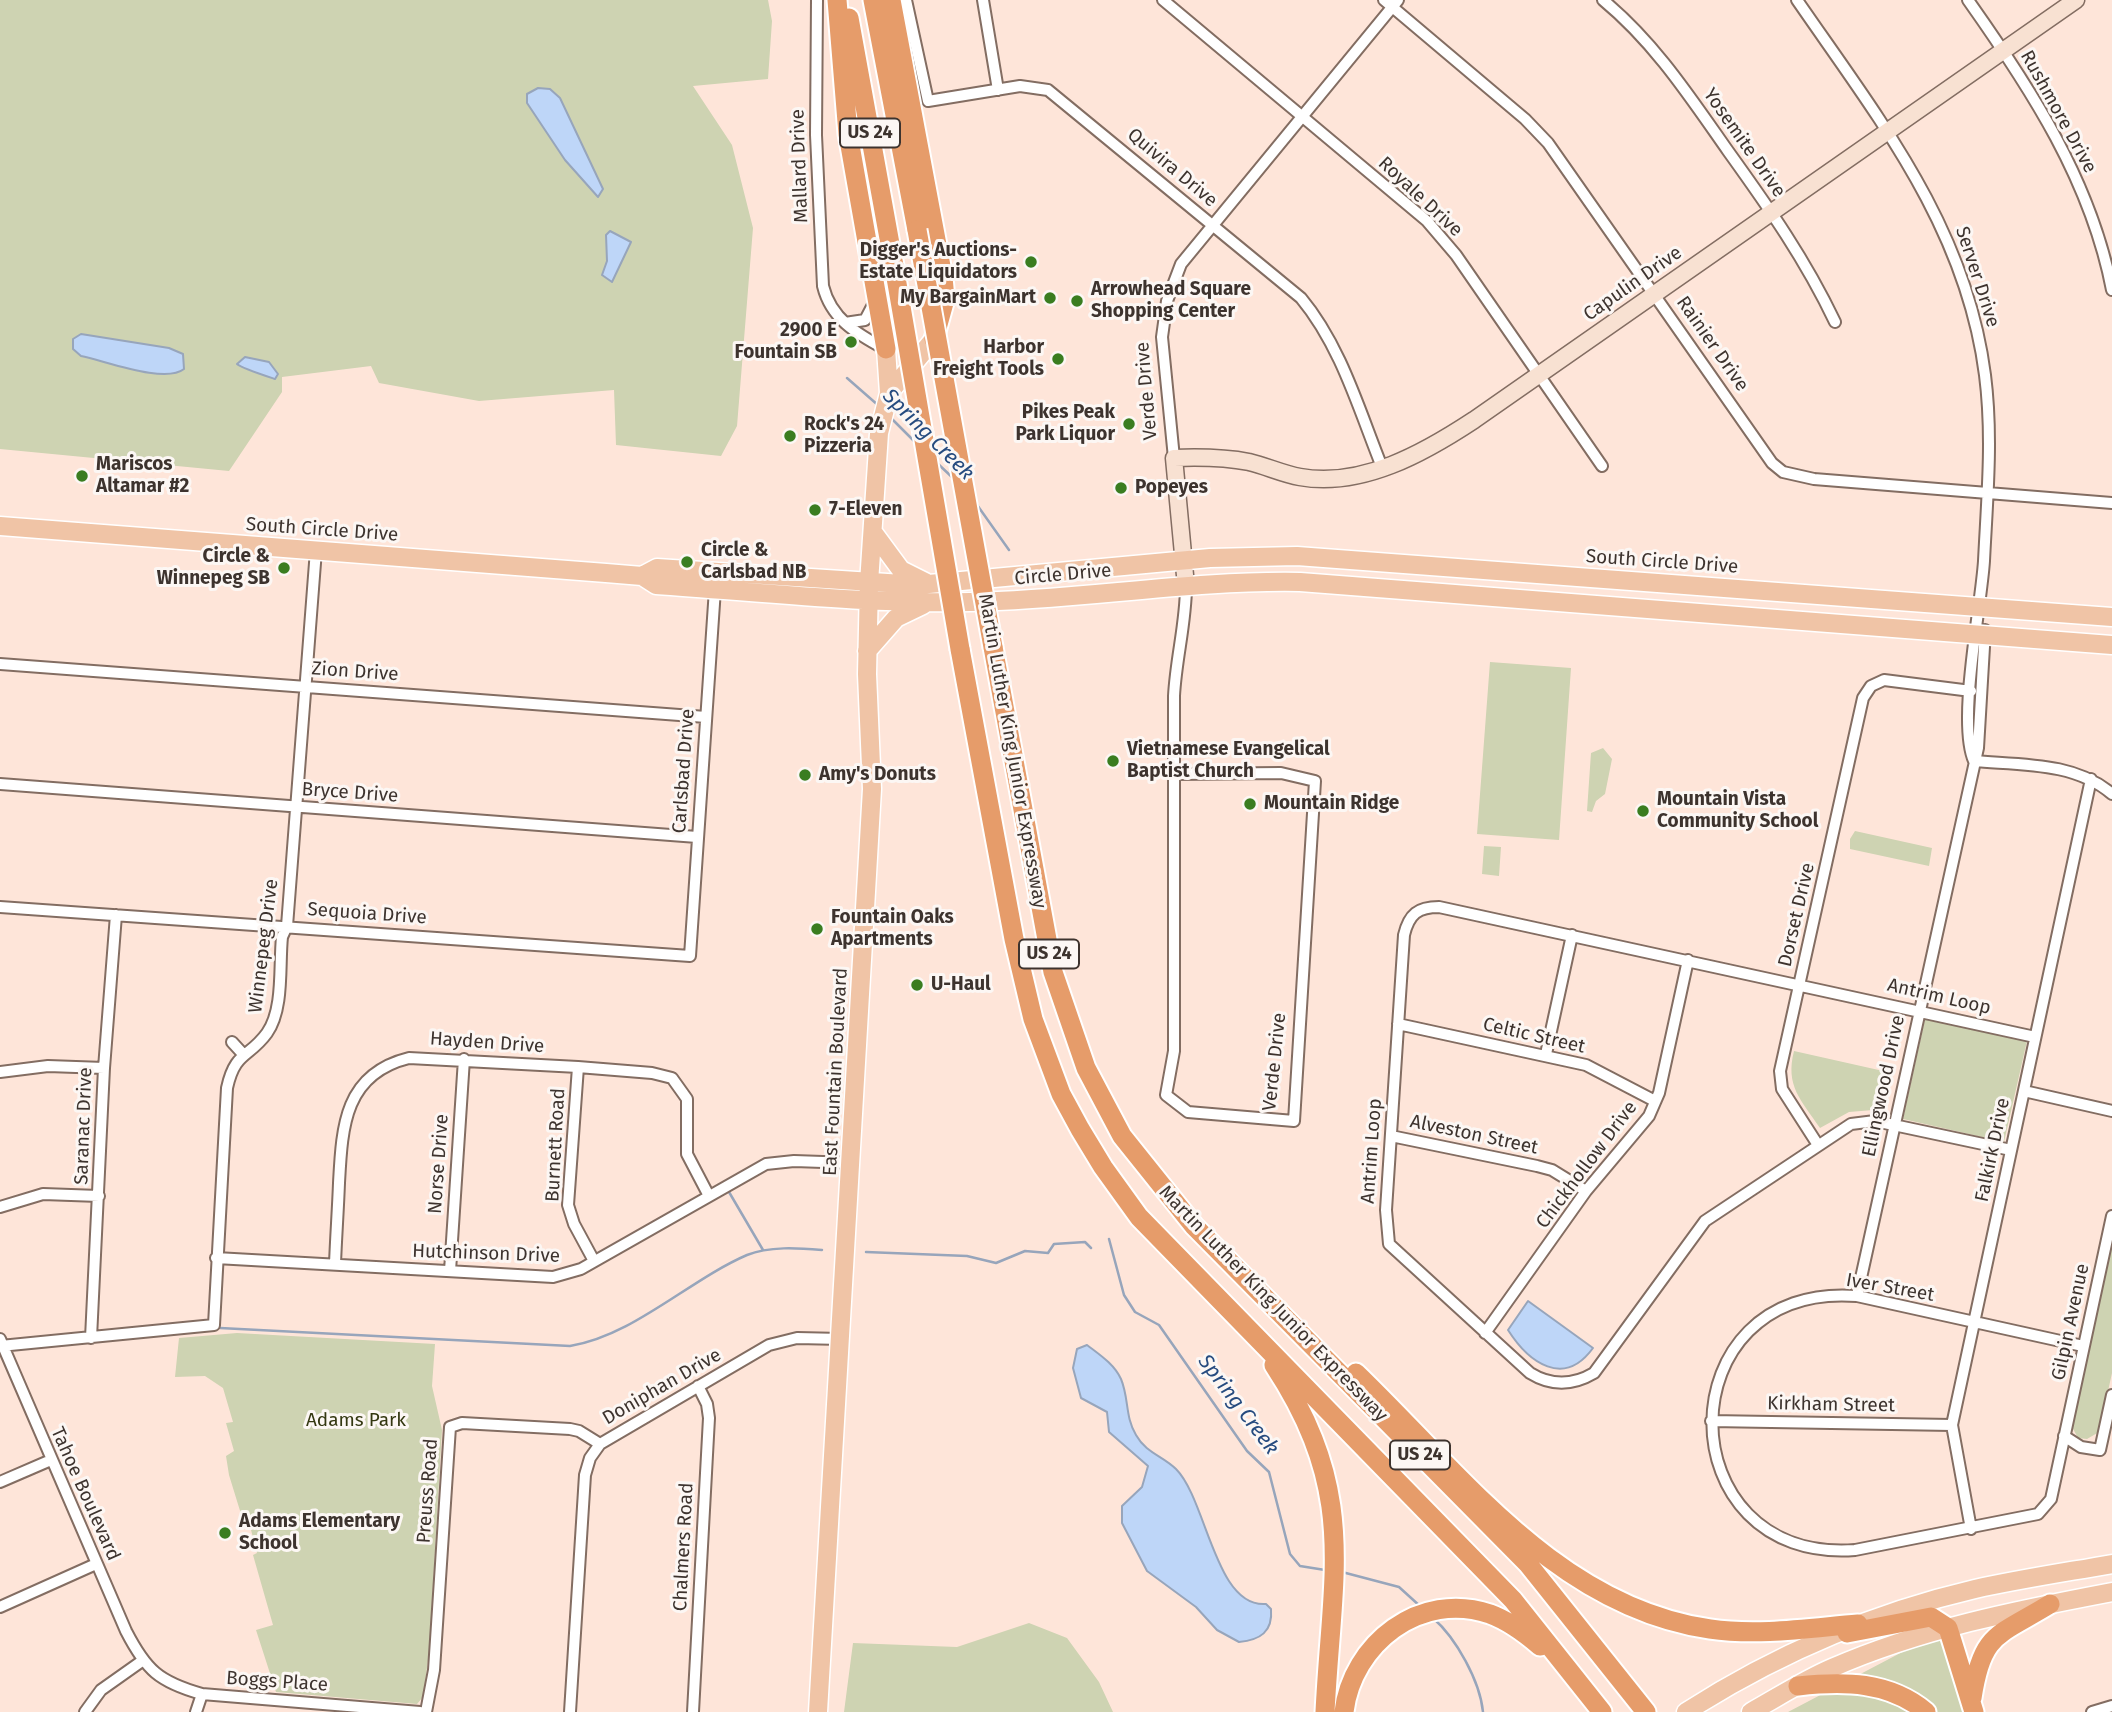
<!DOCTYPE html>
<html>
<head>
<meta charset="utf-8">
<style>
	body { margin:0 }
	canvas { display:block; background:#fee5d9 }
</style>
</head>
<body>
<canvas width="2112" height="1712"></canvas>
<script>
const ctx = document.querySelector('canvas').getContext('2d');
ctx.lineJoin = 'round';
function paint(path, color) { ctx.fillStyle = color; ctx.fill(path, 'evenodd'); }
function strokePath(path, color, width, dash) { ctx.strokeStyle = color; ctx.lineWidth = width; ctx.lineCap = dash ? 'butt' : 'round'; ctx.setLineDash(dash || []); ctx.stroke(path); }
function drawText(font, color, halo, rows, align = 'center') {
  ctx.font = font + ' "Fira Sans",sans-serif'; ctx.lineWidth = 6; ctx.setLineDash([]); ctx.textBaseline = 'middle'; ctx.strokeStyle = halo; ctx.fillStyle = color; for (const [text, x, y, turn = 0] of rows) {
    ctx.save(); ctx.translate(x, y); ctx.rotate((+turn || 0) * Math.PI / 180); ctx.textAlign = isNaN(turn) ? turn : align; if (halo) ctx.strokeText(text, 0, 0); ctx.fillText(text, 0, 0); ctx.restore();
  }
}
paint(new Path2D(`
	M 0,0 L 768,0 L 772,21 L 768,79 L 693,86 L 732,145 L 753,228 L 737,426 L 721,456 L 616,445 L 614,390 L 479,401 L 379,383 L 371,366 L 282,377 L 282,392 L 229,471 L 0,449 Z
	M 1490,662 L 1571,668 L 1559,840 L 1477,834 Z
	M 1603,748 L 1612,759 L 1605,794 L 1596,801 L 1592,812 L 1587,811 L 1591,753 Z
	M 1855,831 L 1932,848 L 1929,866 L 1850,849 L 1850,839 Z
	M 1484,846 L 1501,847 L 1499,876 L 1482,874 Z
	M 1925,1019 L 2027,1041 L 2004,1142 L 1903,1119 Z
	M 1794,1051 L 1892,1073 L 1885,1109 L 1849,1112 L 1820,1128 C 1801,1100 1785,1086 1794,1051 Z
	M 2112,1236 L 2112,1373 L 2099,1432 L 2087,1439 L 2078,1438 L 2071,1425 Z
	M 237,1333 L 435,1344 L 432,1386 L 442,1430 L 429,1653 L 423,1697 L 417,1704 L 276,1692 L 256,1630 L 273,1625 L 253,1555 L 257,1553 L 250,1526 L 245,1527 L 229,1475 L 226,1456 L 234,1451 L 226,1423 L 233,1422 L 223,1388 L 205,1376 L 175,1377 L 179,1338 Z
	M 1029,1623 L 1067,1638 L 1099,1682 L 1113,1712 L 844,1712 L 853,1643 L 957,1647 Z
	M 1948,1628 L 1974,1712 L 1788,1712 Z`), '#ced3b2');
const water = new Path2D(`
	M 538,88 L 550,89 L 560,98 L 603,189 L 598,197 L 565,160 L 527,103 L 527,94 Z
	M 610,231 L 631,242 L 612,282 L 602,275 L 607,261 L 606,235 Z
	M 81,334 L 169,348 L 183,354 L 184,369 C 165,384 106,361 81,356 L 73,349 L 73,339 Z
	M 245,357 L 269,362 L 278,374 L 275,379 C 269,377 241,368 237,364 Z
	M 1528,1301 L 1593,1348 C 1564,1388 1529,1363 1508,1330 Z
	M 1087,1345 C 1100,1355 1114,1364 1121,1379 C 1129,1398 1125,1417 1136,1435 C 1146,1453 1163,1456 1176,1469 C 1207,1500 1215,1608 1266,1604 L 1271,1609 C 1273,1632 1260,1640 1239,1642 L 1217,1630 L 1196,1607 L 1147,1571 L 1122,1523 L 1122,1506 L 1142,1487 L 1148,1466 L 1109,1432 L 1107,1412 L 1081,1398 L 1073,1368 L 1077,1349 Z`);
paint(water, '#bed6f8');
strokePath(water, '#97a5bb', 2);
strokePath(new Path2D(`
	M 847,378 L 879,406
	M 891,418 L 916,443
	M 936,462 L 954,479
	M 975,502 L 1009,550
	M 729,1192 L 763,1250
	M 1109,1239 L 1124,1295 L 1135,1312 L 1159,1325 L 1247,1451 L 1269,1472 L 1290,1554 L 1300,1566 L 1325,1570
	M 866,1252 L 967,1256 L 996,1263 L 1025,1251 L 1048,1253 L 1054,1244 L 1085,1242 L 1091,1248
	M 220,1328 L 570,1346 C 633,1336 689,1280 747,1255 C 769,1246 798,1248 822,1250
	M 1342,1572 L 1399,1587 L 1421,1607
	M 1433,1618 C 1456,1638 1480,1681 1483,1712`), '#97a5bb', 2.5);
const street = new Path2D(`
	M 817,0 L 816,135 L 823,286 C 831,319 857,334 885,349
	M 906,0 L 928,101 L 1020,86 L 1048,90 L 1301,298 C 1341,346 1359,410 1382,467
	M 983,0 L 998,90
	M 1163,0 L 1427,221 L 1456,255 L 1602,466
	M 1384,0 L 1525,119 L 1548,143 L 1772,463 L 1783,472 L 1814,479 L 2112,503
	M 1603,0 C 1655,43 1690,97 1728,151 C 1769,208 1805,259 1835,322
	M 1797,0 C 1879,119 1966,227 1985,375 C 1993,437 1987,499 1984,561 C 1981,608 1957,722 1974,761
	M 1968,0 C 2031,89 2091,181 2112,290
	M 845,323 L 865,320 L 875,301
	M 1174,458 L 1162,337 L 1167,301 L 1181,264 L 1398,0
	M 0,664 L 706,717
	M 1974,761 C 2021,765 2075,762 2112,794
	M 1174,774 L 1281,773 L 1315,781 L 1294,1121 L 1188,1112 L 1166,1095 L 1174,1051 L 1174,696 C 1176,658 1186,623 1186,586
	M 0,784 L 697,837
	M 0,907 L 690,956 L 715,589
	M 1398,1024 L 1586,1065 L 1655,1101
	M 232,1042 L 243,1054
	M 1546,1054 L 1572,935
	M 578,1067 L 568,1205 L 574,1224 L 594,1261
	M 0,1072 L 48,1066 L 104,1068
	M 2024,1091 L 2112,1111
	M 1391,1136 L 1537,1166 L 1552,1170 L 1586,1191
	M 1818,1145 L 1782,1089 L 1780,1071 L 1863,698 L 1871,686 L 1884,680 L 1971,691
	M 2011,1150 L 1875,1121 L 1851,1124 L 1705,1221 L 1594,1373 C 1572,1386 1551,1386 1530,1373 L 1389,1244 L 1386,1210 L 1404,935 C 1409,914 1418,907 1439,907 L 2035,1037
	M 0,1207 L 43,1194 L 99,1196
	M 216,1258 L 553,1277 L 581,1269 L 766,1164 L 794,1161 L 852,1163
	M 335,1264 C 336,1237 338,1210 339,1183 C 342,1127 344,1074 409,1058 L 578,1067 L 652,1073 L 672,1078 L 687,1099 L 687,1154 L 709,1196
	M 450,1271 L 464,1059
	M 1857,1296 L 1978,748 L 1985,630
	M 1485,1333 L 1586,1191 L 1649,1116 L 1659,1093 L 1688,960
	M 91,1338 L 104,1068 L 116,915
	M 0,1339 L 126,1631 C 146,1670 159,1682 202,1694 L 420,1712
	M 0,1346 L 214,1325 L 227,1088 C 235,1051 249,1058 267,1033 C 284,1009 279,966 282,937 L 287,926 L 316,550
	M 2083,1346 L 1857,1296 C 1664,1281 1665,1564 1855,1550 L 2038,1514 L 2051,1499 L 2112,1216
	M 1711,1421 L 1952,1425
	M 2064,1436 L 2081,1447 L 2100,1450 L 2112,1395
	M 0,1482 L 51,1460
	M 1971,1529 L 1952,1425 L 2091,779
	M 0,1607 L 96,1564
	M 85,1712 L 101,1690 L 142,1661
	M 196,1712 L 202,1694
	M 426,1712 L 434,1670 L 450,1427 L 462,1423 L 570,1429 L 579,1431 L 600,1444
	M 570,1712 L 585,1475 L 590,1458 L 600,1444 L 769,1345 L 797,1338 L 842,1339
	M 693,1712 L 709,1418 L 707,1404 L 698,1386
	M 2092,1712 L 2112,1706`);
const secondary = new Path2D(`
	M 1186,586 L 1174,458 C 1200,457 1223,457 1249,462 C 1266,466 1283,474 1300,477 C 1362,488 1424,453 1474,420 L 2076,0`);
const primary = new Path2D(`
	M 889,393 L 934,339
	M 0,526 L 606,573 L 642,576 L 657,568 L 918,585 L 1210,558 L 1297,556 L 2112,617
	M 873,532 L 901,570 L 925,582
	M 642,576 L 656,585 C 760,592 865,604 970,602 C 1080,600 1190,580 1300,582 L 2112,645
	M 867,651 L 896,618 L 923,605
	M 818,1712 L 872,789 L 867,674 L 869,583 L 879,433 L 889,393 L 886,349
	M 1686,1712 C 1775,1655 1872,1613 1975,1589 C 2020,1579 2067,1572 2112,1564
	M 1751,1712 C 1778,1697 1804,1680 1832,1668 C 1921,1629 2017,1610 2112,1592`);
const highway = new Path2D(`
	M 837,0 L 848,134 L 886,349
	M 873,0 L 917,230
	M 891,0 L 943,277 L 945,299 L 934,339
	M 849,18 L 894,266
	M 993,647 L 1053,972 L 1086,1068 L 1122,1136 L 1194,1226 L 1528,1564 L 1646,1712
	M 960,649 L 1014,939 L 1033,1019 L 1061,1094 L 1080,1129 L 1103,1167 L 1139,1217 L 1513,1600 L 1602,1712
	M 1274,1365 C 1358,1493 1332,1571 1325,1712
	M 1356,1373 C 1460,1473 1557,1607 1710,1629 C 1759,1636 1810,1628 1858,1624
	M 1847,1633 L 1931,1617 L 1948,1628 L 1974,1712
	M 1798,1686 C 1843,1681 1889,1681 1926,1712
	M 1972,1698 C 1982,1632 1998,1636 2050,1604
	M 1344,1712 C 1352,1644 1420,1590 1490,1614 C 1509,1621 1525,1633 1540,1646`);
strokePath(street, '#836d62', 14);
strokePath(secondary, '#836d62', 19);
strokePath(primary, '#fff', 21);
strokePath(highway, '#fff', 23);
strokePath(street, '#fff', 10);
strokePath(secondary, '#f8e1d2', 16);
strokePath(primary, '#f0c4a6', 18);
strokePath(highway, '#e69c6a', 19);
const highwayBridge = new Path2D(`
	M 917,230 L 993,647
	M 894,266 L 960,649`);
strokePath(highwayBridge, '#fff', 23, []);
strokePath(highwayBridge, '#e69c6a', 19);
for (const [x, y, r, color] of [
	[1031,262,7,"#3a7d20"],
	[1050,298,7,"#3a7d20"],
	[1077,301,7,"#3a7d20"],
	[851,342,7,"#3a7d20"],
	[1058,359,7,"#3a7d20"],
	[1129,424,7,"#3a7d20"],
	[790,436,7,"#3a7d20"],
	[82,476,7,"#3a7d20"],
	[1121,488,7,"#3a7d20"],
	[815,510,7,"#3a7d20"],
	[687,562,7,"#3a7d20"],
	[284,568,7,"#3a7d20"],
	[1113,761,7,"#3a7d20"],
	[805,775,7,"#3a7d20"],
	[1250,804,7,"#3a7d20"],
	[1643,811,7,"#3a7d20"],
	[817,929,7,"#3a7d20"],
	[917,985,7,"#3a7d20"],
	[225,1533,7,"#3a7d20"]
]) { const dot = new Path2D(); dot.arc(x, y, r, 0, 2 * Math.PI); ctx.fillStyle = color; ctx.fill(dot); strokePath(dot, '#fcf7f4', 2.5); }
for (const [x, y, w] of [
	[870,133,60],
	[1049,954,60],
	[1420,1455,60]
]) { const box = new Path2D(); box.roundRect(x - w / 2, y - 14.5, w, 29, 5); ctx.fillStyle = '#fcf7f4'; ctx.fill(box); strokePath(box, '#3d332e', 2); }
drawText('bold 18px', '#3d332e', null, [
	["US 24",870,133],
	["US 24",1049,954],
	["US 24",1420,1455]
]);
drawText('19px', '#3d332e', '#fcf7f4', [
	["Rushmore Drive",2058,112,61],
	["Yosemite Drive",1744,143,55],
	["Mallard Drive",800,166,-92],
	["Quivira Drive",1172,168,40],
	["Royale Drive",1420,197,43],
	["Server Drive",1977,277,72],
	["Capulin Drive",1633,284,-35],
	["Rainier Drive",1712,344,55],
	["Verde Drive",1147,391,-95],
	["South Circle Drive",322,530,4],
	["South Circle Drive",1662,562,4],
	["Circle Drive",1063,575,-5],
	["Zion Drive",355,672,4],
	["Martin Luther King Junior Expressway",1012,751,80],
	["Carlsbad Drive",684,771,-86],
	["Bryce Drive",350,793,4],
	["Sequoia Drive",367,914,4],
	["Dorset Drive",1797,915,-77],
	["Winnepeg Drive",264,946,-83],
	["Antrim Loop",1939,997,13],
	["Celtic Street",1534,1036,13],
	["Hayden Drive",487,1043,4],
	["Verde Drive",1275,1062,-84],
	["East Fountain Boulevard",836,1072,-87],
	["Ellingwood Drive",1884,1086,-78],
	["Saranac Drive",84,1126,-88],
	["Alveston Street",1474,1135,12],
	["Burnett Road",556,1145,-87],
	["Falkirk Drive",1993,1150,-78],
	["Antrim Loop",1372,1151,-86],
	["Norse Drive",439,1164,-86],
	["Chickhollow Drive",1587,1165,-53],
	["Hutchinson Drive",486,1254,2],
	["Iver Street",1890,1288,10],
	["Martin Luther King Junior Expressway",1273,1304,46],
	["Gilpin Avenue",2071,1322,-78],
	["Doniphan Drive",662,1387,-30],
	["Kirkham Street",1831,1405,1],
	["Preuss Road",428,1491,-86],
	["Tahoe Boulevard",85,1494,66],
	["Chalmers Road",684,1547,-87],
	["Boggs Place",277,1682,4]
]);
drawText('bold 19px', '#3d332e', '#fcf7f4', [
	["Digger's Auctions-",1017,251,"right"],
	["Estate Liquidators",1017,273,"right"],
	["Arrowhead Square",1091,290],
	["Shopping Center",1091,312],
	["My BargainMart",1036,298,"right"],
	["2900 E",837,331,"right"],
	["Fountain SB",837,353,"right"],
	["Harbor",1044,348,"right"],
	["Freight Tools",1044,370,"right"],
	["Pikes Peak",1115,413,"right"],
	["Park Liquor",1115,435,"right"],
	["Rock's 24",804,425],
	["Pizzeria",804,447],
	["Mariscos",96,465],
	["Altamar #2",96,487],
	["Popeyes",1135,488],
	["7-Eleven",829,510],
	["Circle &",701,551],
	["Carlsbad NB",701,573],
	["Circle &",270,557,"right"],
	["Winnepeg SB",270,579,"right"],
	["Vietnamese Evangelical",1127,750],
	["Baptist Church",1127,772],
	["Amy's Donuts",819,775],
	["Mountain Vista",1657,800],
	["Community School",1657,822],
	["Mountain Ridge",1264,804],
	["Fountain Oaks",831,918],
	["Apartments",831,940],
	["U-Haul",931,985],
	["Adams Elementary",239,1522],
	["School",239,1544]
], 'left');
drawText('19px', '#343811', '#fcf7f4', [
	["Adams Park",356,1421]
]);
drawText('italic 21px', '#264b7f', '#fcf7f4', [
	["Spring Creek",928,435,45],
	["Spring Creek",1238,1405,53]
]);
</script>
</body>
</html>
